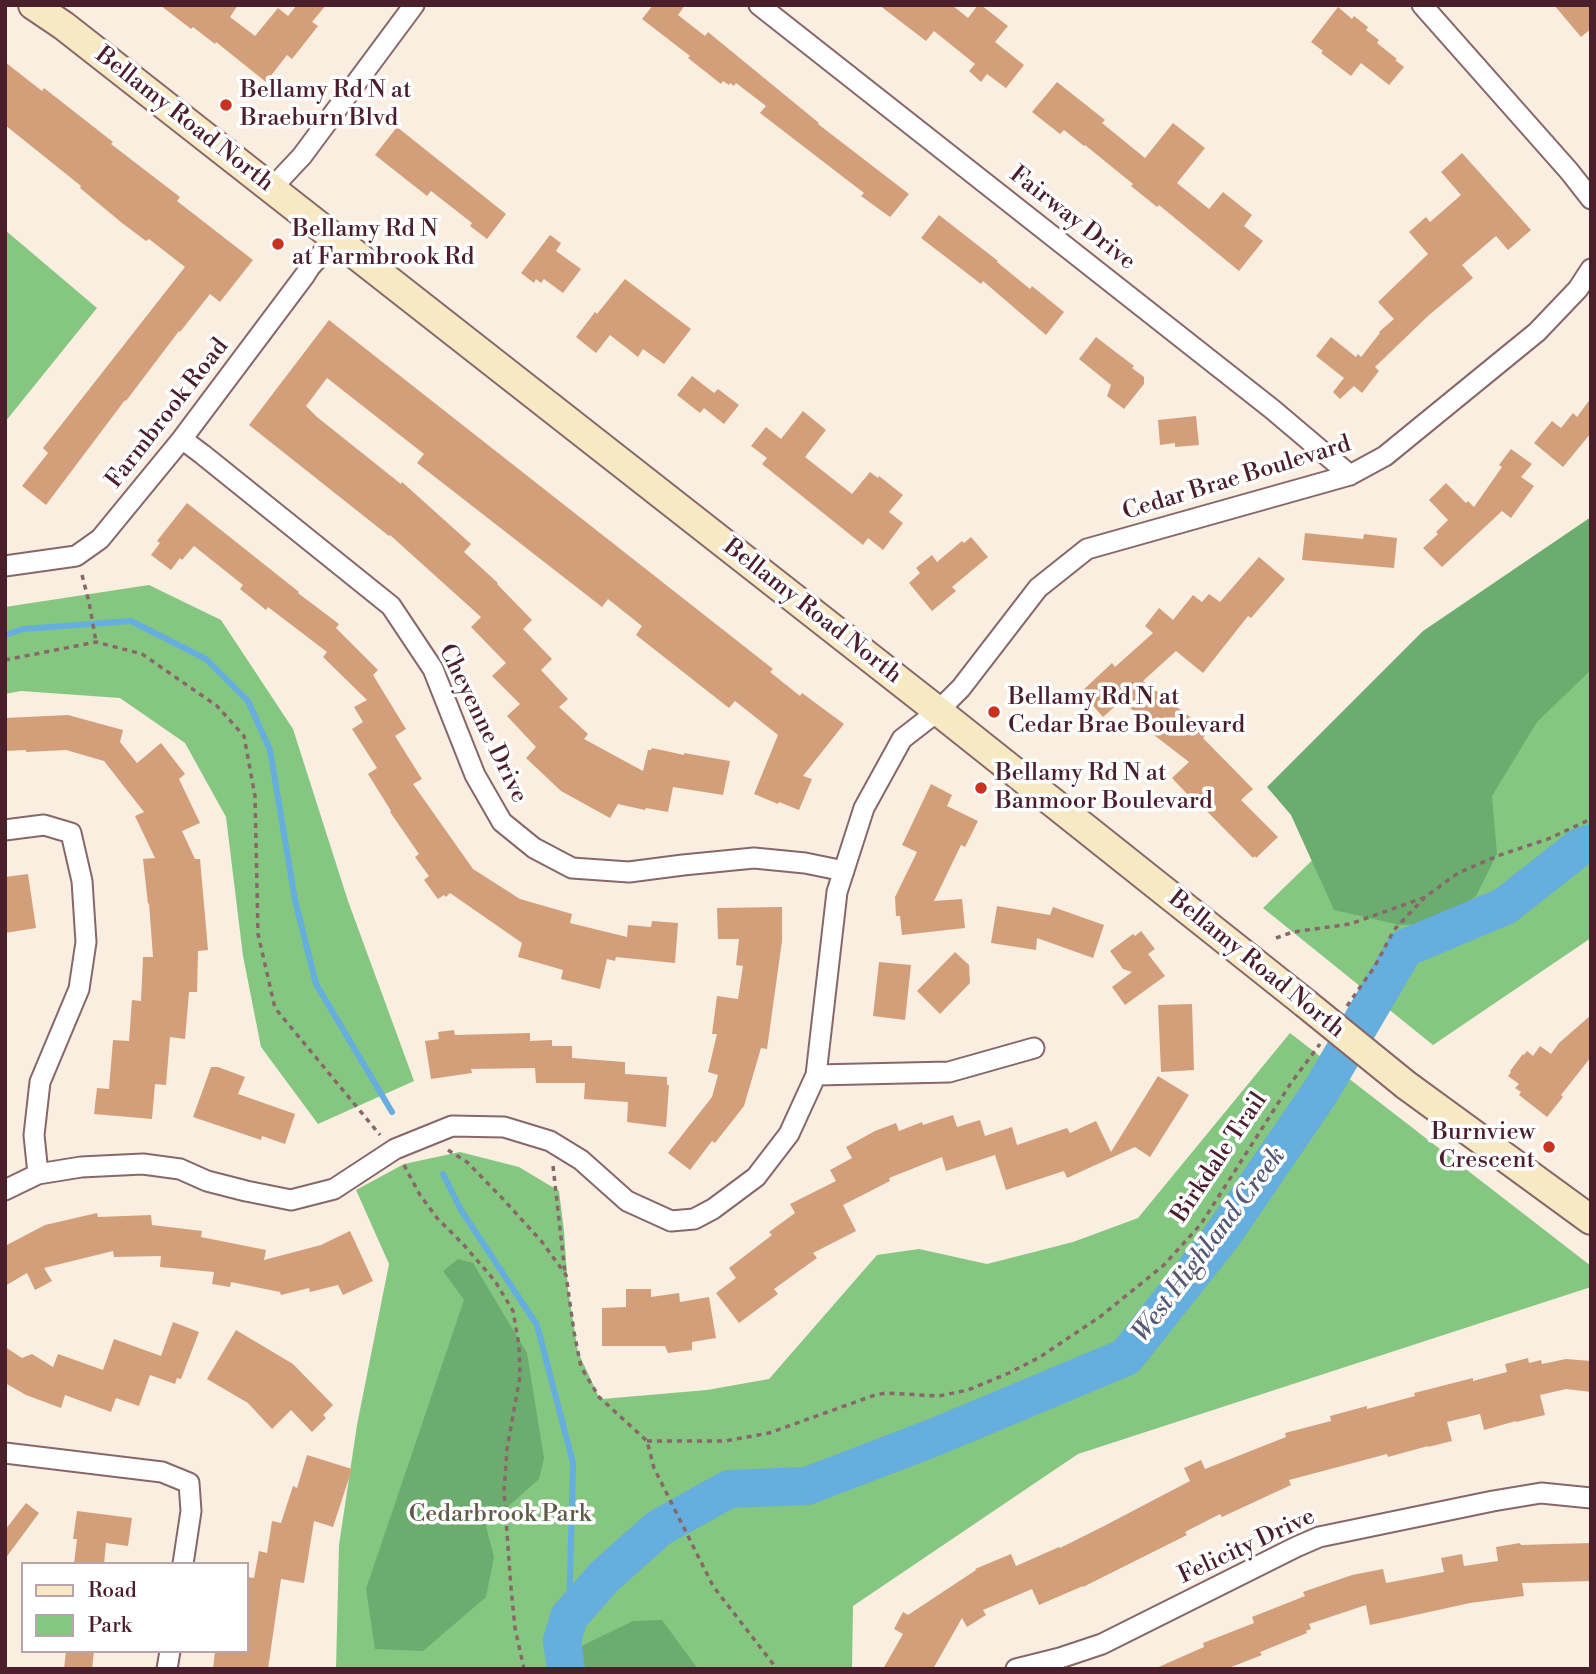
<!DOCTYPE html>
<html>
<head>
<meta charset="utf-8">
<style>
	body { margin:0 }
	#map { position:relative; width:1596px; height:1674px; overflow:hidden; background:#f9eee0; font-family:"Libre Bodoni",serif }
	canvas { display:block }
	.frame { position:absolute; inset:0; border:7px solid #4a1f2b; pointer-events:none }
	.legend { position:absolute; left:21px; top:1562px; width:228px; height:91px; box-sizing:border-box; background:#fff; border:2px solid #b7a5aa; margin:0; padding:9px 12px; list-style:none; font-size:21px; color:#4a1f2b }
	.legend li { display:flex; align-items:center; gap:14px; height:35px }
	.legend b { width:35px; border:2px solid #b7a5aa }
</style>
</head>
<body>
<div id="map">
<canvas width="1596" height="1674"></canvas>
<div class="frame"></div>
<ul class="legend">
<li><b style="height:9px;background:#f7e9c3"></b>Road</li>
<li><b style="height:19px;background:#85c780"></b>Park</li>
</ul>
</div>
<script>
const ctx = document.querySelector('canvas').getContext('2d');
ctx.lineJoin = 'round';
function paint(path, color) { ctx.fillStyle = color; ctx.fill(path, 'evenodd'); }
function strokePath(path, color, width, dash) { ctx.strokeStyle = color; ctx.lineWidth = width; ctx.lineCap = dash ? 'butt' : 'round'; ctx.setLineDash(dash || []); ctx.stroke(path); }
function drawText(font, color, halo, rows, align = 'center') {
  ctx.font = font + ' "Libre Bodoni",serif'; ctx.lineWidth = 7; ctx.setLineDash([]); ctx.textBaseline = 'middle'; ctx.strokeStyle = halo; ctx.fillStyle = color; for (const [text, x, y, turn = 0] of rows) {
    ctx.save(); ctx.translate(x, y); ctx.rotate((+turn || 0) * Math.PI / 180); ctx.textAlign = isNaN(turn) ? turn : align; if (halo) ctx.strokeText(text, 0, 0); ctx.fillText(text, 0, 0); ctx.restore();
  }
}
paint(new Path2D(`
	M 5,230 L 97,308 L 5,422 Z
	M 149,585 L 221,620 L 293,729 L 348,901 L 414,1081 L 318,1124 L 261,1047 L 243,956 L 226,817 L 185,743 L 120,698 L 21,691 L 5,694 L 5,607 Z
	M 1591,598 L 1591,938 L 1433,1045 L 1263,908 L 1474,703 Z
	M 1290,1033 L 1591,1266 L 1591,1287 L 1078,1454 L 853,1606 L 852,1669 L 336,1669 L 339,1545 L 357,1425 L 389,1264 L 356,1190 L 404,1164 L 460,1152 L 519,1167 L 559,1191 L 564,1231 L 568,1289 L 578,1352 L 598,1395 L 602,1399 L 707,1390 L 769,1379 L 877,1255 L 919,1249 L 987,1264 L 1073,1242 L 1138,1218 Z`), '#85c780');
paint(new Path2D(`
	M 1591,517 L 1591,670 L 1537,722 L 1492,796 L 1497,854 L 1476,896 L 1439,923 L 1400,925 L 1334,910 L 1291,815 L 1267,787 L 1423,631 Z
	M 458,1259 L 473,1263 L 527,1353 L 544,1458 L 539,1479 L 486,1526 L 494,1557 L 486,1597 L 423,1651 L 375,1649 L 366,1589 L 464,1300 L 443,1271 Z
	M 662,1620 L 698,1669 L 550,1669 L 565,1654 L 633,1621 Z`), '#6cac6e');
strokePath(new Path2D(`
	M 5,635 L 23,629 L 131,621 L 206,659 L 248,701 L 270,750 L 295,900 L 316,984 L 392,1112
	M 443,1174 L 461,1210 L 537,1325 L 573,1463 L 569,1617`), '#65aedd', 6);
strokePath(new Path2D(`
	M 566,1669 L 562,1641 L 569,1617 L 604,1577 L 659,1528 L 729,1489 L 807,1486 L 935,1437 L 1126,1357 L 1222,1236 L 1321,1091 L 1405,948 L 1505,906 L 1580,847 L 1591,843`), '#65aedd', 38);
paint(new Path2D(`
	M 160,5 L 238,5 L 230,17 L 255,36 L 278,8 L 288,16 L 297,5 L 326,5 L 312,22 L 318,26 L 300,49 L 292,59 L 287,55 L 266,82 L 216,42 L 215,44 L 193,27 L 191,29 Z
	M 653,5 L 685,5 L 678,15 L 705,36 L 708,32 L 819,123 L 818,124 L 909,194 L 896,210 L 890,217 L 861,196 L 864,193 L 760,113 L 766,106 L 736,83 L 734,86 L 730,83 L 729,85 L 723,81 L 721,84 L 688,58 L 690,56 L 642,19 Z
	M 879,5 L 952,5 L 968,18 L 978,5 L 981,5 L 1008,26 L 995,42 L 1024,65 L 1006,88 L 987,74 L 981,82 L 969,71 L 975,64 L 934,31 L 926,41 Z
	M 1554,5 L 1591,5 L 1591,29 L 1581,37 Z
	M 1338,7 L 1352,19 L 1354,16 L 1368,27 L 1366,30 L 1379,40 L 1377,43 L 1397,59 L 1395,60 L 1404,67 L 1389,85 L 1361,63 L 1351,76 L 1321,53 L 1323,51 L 1311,42 Z
	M 5,62 L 42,91 L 44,88 L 113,142 L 111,144 L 180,197 L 177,201 L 253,260 L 220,302 L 210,294 L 180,332 L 179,331 L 126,401 L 125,400 L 46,505 L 22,486 L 48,453 L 43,448 L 185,267 L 149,239 L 146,241 L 122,223 L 80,188 L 81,186 L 5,125 Z
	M 1057,82 L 1105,120 L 1102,123 L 1145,158 L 1173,123 L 1205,148 L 1177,183 L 1209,209 L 1223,192 L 1252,215 L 1244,226 L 1263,241 L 1239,271 L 1159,205 L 1157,207 L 1131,186 L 1133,184 L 1085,145 L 1084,146 L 1064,130 L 1060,134 L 1032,112 Z
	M 397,127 L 506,214 L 487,239 L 470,226 L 472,223 L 431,191 L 427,196 L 375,155 Z
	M 1462,153 L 1531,230 L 1508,250 L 1496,236 L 1462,265 L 1473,278 L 1428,316 L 1375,367 L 1379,371 L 1362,393 L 1354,386 L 1340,399 L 1333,392 L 1344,378 L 1316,356 L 1331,337 L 1356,357 L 1358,354 L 1361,357 L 1380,333 L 1379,332 L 1394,319 L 1378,302 L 1428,254 L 1409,232 L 1426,217 L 1430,222 L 1461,195 L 1441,172 Z
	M 939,215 L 998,261 L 997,262 L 1030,289 L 1032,286 L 1064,312 L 1046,335 L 983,281 L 981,284 L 921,238 Z
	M 550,235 L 561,243 L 556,251 L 581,269 L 563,293 L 544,279 L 541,283 L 536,279 L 534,283 L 521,273 Z
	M 625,279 L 691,329 L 664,364 L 643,349 L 638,357 L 610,335 L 596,353 L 576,337 L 595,312 L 597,314 Z
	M 329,320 L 773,669 L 770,672 L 800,696 L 802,693 L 844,724 L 803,776 L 812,779 L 799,810 L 779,802 L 778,804 L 754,794 L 778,735 L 735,701 L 729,708 L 636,635 L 642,626 L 608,599 L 602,607 L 417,463 L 424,454 L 327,378 L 306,406 L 317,417 L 401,484 L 402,482 L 471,544 L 464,552 L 498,583 L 497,584 L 532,620 L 523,629 L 552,659 L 541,670 L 568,699 L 559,707 L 588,734 L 584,739 L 643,771 L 648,750 L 651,750 L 652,748 L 684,755 L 684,753 L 730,761 L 723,795 L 673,787 L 668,812 L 646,808 L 645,810 L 618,804 L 610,818 L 561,791 L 526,758 L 536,747 L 507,716 L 520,704 L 492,676 L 506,663 L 471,627 L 481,617 L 390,535 L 389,536 L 365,517 L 249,425 Z
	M 1096,337 L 1134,366 L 1132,368 L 1144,377 L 1144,384 L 1124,409 L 1107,396 L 1111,385 L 1079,359 Z
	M 692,376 L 714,393 L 718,389 L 739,405 L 724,424 L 704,408 L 700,413 L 677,395 Z
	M 1591,398 L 1591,433 L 1563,467 L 1534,443 L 1552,421 L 1561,428 L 1573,413 L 1577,417 Z
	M 803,411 L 826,430 L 805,457 L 852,494 L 870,472 L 878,478 L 879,476 L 903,495 L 889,512 L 903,523 L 883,550 L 868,538 L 863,545 L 762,464 L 767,458 L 751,446 L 766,427 L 781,439 Z
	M 1196,416 L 1199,445 L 1175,447 L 1175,443 L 1160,445 L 1158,420 Z
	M 1511,449 L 1532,464 L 1521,477 L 1534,486 L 1511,518 L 1502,511 L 1442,567 L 1423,548 L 1438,534 L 1436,532 L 1448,520 L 1429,500 L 1446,483 L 1466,503 L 1468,501 L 1474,507 L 1502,467 L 1499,465 Z
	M 187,503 L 299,592 L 298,593 L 339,624 L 336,628 L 378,670 L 373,675 L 406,729 L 395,736 L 422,779 L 413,784 L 473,869 L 520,899 L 572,914 L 570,923 L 627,937 L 628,925 L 651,927 L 652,921 L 678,923 L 675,963 L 616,957 L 615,961 L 607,959 L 600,989 L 561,979 L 563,970 L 518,957 L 522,943 L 450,893 L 446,897 L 444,895 L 438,899 L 424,880 L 429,876 L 415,857 L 419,854 L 390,812 L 391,811 L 368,774 L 377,768 L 352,729 L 363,722 L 354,707 L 367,700 L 323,657 L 327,652 L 268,607 L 266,610 L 240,589 L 243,585 L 194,546 L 182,560 L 180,558 L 171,570 L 151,555 L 160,543 L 157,541 Z
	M 1305,533 L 1363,539 L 1364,534 L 1397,538 L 1394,568 L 1302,560 Z
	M 971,537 L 988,557 L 952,587 L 956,591 L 932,611 L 909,583 L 920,573 L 916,568 L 932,555 L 937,562 L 962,541 L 964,543 Z
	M 1259,557 L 1285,579 L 1251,618 L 1248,616 L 1203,673 L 1176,651 L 1143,681 L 1208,731 L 1203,738 L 1253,789 L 1241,800 L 1278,837 L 1256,858 L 1255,856 L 1253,858 L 1191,795 L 1189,796 L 1172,778 L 1189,762 L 1154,735 L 1158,730 L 1121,701 L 1103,717 L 1081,692 L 1112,663 L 1115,667 L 1153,633 L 1145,626 L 1159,608 L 1173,620 L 1193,595 L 1202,602 L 1209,594 L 1220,602 Z
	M 68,715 L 123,730 L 120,742 L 137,763 L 161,743 L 185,774 L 179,779 L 200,823 L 182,831 L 195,859 L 200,859 L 208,950 L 198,951 L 197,992 L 189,992 L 185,1039 L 170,1037 L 166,1085 L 155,1084 L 152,1119 L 94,1114 L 97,1088 L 109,1089 L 113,1040 L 129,1041 L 132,1000 L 141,1001 L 143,957 L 153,957 L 149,903 L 148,904 L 143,859 L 155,858 L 135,816 L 144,812 L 104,761 L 66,750 L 26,752 L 26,750 L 5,751 L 5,718 Z
	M 931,784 L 952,795 L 947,806 L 978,821 L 965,847 L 961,845 L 934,901 L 962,899 L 965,928 L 902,935 L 900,916 L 896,916 L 895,897 L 917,852 L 902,845 Z
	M 28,874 L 36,928 L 5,933 L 5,877 Z
	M 997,906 L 1050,915 L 1053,907 L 1104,925 L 1093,958 L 1037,938 L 1036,950 L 991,943 Z
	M 782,907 L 782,941 L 767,1049 L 761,1048 L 744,1106 L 715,1143 L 712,1141 L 690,1170 L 668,1153 L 712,1097 L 718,1075 L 708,1072 L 717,1034 L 712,1034 L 717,996 L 738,999 L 743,966 L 736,965 L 739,939 L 718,939 L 717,908 Z
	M 1141,931 L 1155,949 L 1148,954 L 1165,976 L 1125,1005 L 1112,987 L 1132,972 L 1123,969 L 1110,951 L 1133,934 L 1135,936 Z
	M 955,952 L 969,965 L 970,983 L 940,1014 L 917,991 Z
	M 879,962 L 911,965 L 905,1020 L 873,1016 Z
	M 1192,1004 L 1194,1070 L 1161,1072 L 1158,1005 Z
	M 1591,1015 L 1591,1057 L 1561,1095 L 1563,1097 L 1547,1117 L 1519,1095 L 1521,1092 L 1515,1088 L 1519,1084 L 1508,1076 L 1511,1072 L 1510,1071 L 1523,1054 L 1524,1055 L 1527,1051 L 1533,1056 L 1540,1046 L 1551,1054 L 1559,1043 Z
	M 454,1030 L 455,1035 L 530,1033 L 530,1041 L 552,1040 L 552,1046 L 572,1046 L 572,1058 L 625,1062 L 625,1074 L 667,1077 L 667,1085 L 669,1085 L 666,1127 L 627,1122 L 628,1102 L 584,1099 L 585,1083 L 536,1083 L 535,1068 L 471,1069 L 472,1073 L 431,1079 L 425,1041 L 439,1039 L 438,1032 Z
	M 211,1067 L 218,1067 L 245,1077 L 238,1094 L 295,1114 L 285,1144 L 262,1136 L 261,1140 L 193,1117 Z
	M 1158,1076 L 1189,1095 L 1150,1157 L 1135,1147 L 1067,1178 L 1064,1171 L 1006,1190 L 995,1155 L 946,1171 L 942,1157 L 889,1178 L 890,1181 L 843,1205 L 856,1231 L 813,1253 L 817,1258 L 774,1289 L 778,1294 L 739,1323 L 716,1293 L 736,1278 L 729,1268 L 772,1235 L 769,1232 L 795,1213 L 790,1204 L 836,1181 L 830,1170 L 852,1158 L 846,1147 L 875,1131 L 896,1123 L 899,1131 L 922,1122 L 923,1125 L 953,1115 L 957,1127 L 980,1120 L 985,1136 L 1012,1127 L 1017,1145 L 1067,1128 L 1070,1133 L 1096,1121 L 1111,1152 Z
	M 97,1213 L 98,1217 L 151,1215 L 152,1225 L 202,1231 L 201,1237 L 266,1250 L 264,1260 L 321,1245 L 350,1231 L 373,1281 L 343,1295 L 338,1285 L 310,1292 L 309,1288 L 281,1295 L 280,1292 L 231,1282 L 230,1287 L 212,1284 L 214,1272 L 160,1267 L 161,1256 L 114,1257 L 113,1251 L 44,1268 L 52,1281 L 35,1290 L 27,1273 L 5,1286 L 5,1246 L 45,1225 Z
	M 626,1289 L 651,1289 L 651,1297 L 679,1293 L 680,1302 L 709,1297 L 716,1338 L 692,1342 L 692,1350 L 668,1353 L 665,1346 L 602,1346 L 602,1308 L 626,1307 Z
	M 173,1322 L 199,1332 L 181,1379 L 177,1378 L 175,1384 L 150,1375 L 139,1406 L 116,1398 L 111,1412 L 65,1395 L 61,1408 L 26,1395 L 5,1383 L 5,1347 L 22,1358 L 32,1354 L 53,1367 L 58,1354 L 103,1370 L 114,1339 L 161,1356 Z
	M 236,1330 L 293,1364 L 333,1405 L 323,1415 L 326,1418 L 312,1432 L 291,1410 L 272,1429 L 248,1403 L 207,1379 Z
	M 1528,1358 L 1529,1363 L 1541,1360 L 1542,1364 L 1566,1359 L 1591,1361 L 1591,1392 L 1566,1389 L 1540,1395 L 1545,1415 L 1516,1422 L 1516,1421 L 1484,1430 L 1480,1414 L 1447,1422 L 1452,1441 L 1428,1447 L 1428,1446 L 1388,1457 L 1387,1454 L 1289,1480 L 1291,1485 L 1222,1517 L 1220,1514 L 1185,1532 L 1187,1535 L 1083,1587 L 1083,1586 L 1039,1605 L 1032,1589 L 983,1610 L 986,1615 L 967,1627 L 962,1618 L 933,1669 L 883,1669 L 903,1634 L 894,1629 L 903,1612 L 908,1615 L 976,1570 L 975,1569 L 1011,1554 L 1016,1566 L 1059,1547 L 1060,1548 L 1104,1526 L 1190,1481 L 1184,1468 L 1201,1460 L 1205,1469 L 1286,1437 L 1285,1433 L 1331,1421 L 1330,1416 L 1367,1406 L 1367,1409 L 1415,1396 L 1414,1393 L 1473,1378 L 1473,1381 L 1507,1372 L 1505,1364 Z
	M 307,1455 L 352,1469 L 333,1527 L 314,1521 L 304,1583 L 281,1579 L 268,1669 L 213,1669 L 215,1651 L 247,1651 L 247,1577 L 254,1578 L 259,1551 L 267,1553 L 272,1521 L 281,1523 L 293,1486 L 297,1488 Z
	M 26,1503 L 39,1513 L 5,1559 L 5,1530 Z
	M 77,1511 L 132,1518 L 128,1546 L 106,1543 L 104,1564 L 74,1564 L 77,1539 L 73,1539 Z
	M 1520,1543 L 1521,1545 L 1591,1543 L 1591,1581 L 1522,1583 L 1524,1596 L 1470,1603 L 1370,1625 L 1366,1605 L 1309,1624 L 1311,1629 L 1306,1631 L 1307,1633 L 1260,1652 L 1262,1655 L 1226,1669 L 1154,1669 L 1204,1647 L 1203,1643 L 1254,1623 L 1252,1617 L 1305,1596 L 1303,1592 L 1352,1575 L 1383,1569 L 1386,1583 L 1444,1572 L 1441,1558 L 1462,1554 L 1464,1566 L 1498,1561 L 1496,1547 Z
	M 66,1651 L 94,1651 L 92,1669 L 64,1669 Z`), '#d39f7a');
const street = new Path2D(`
	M 759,5 L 1272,409 L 1350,475
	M 1422,5 L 1569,171 L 1591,199
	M 272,188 L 302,156 L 414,5
	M 182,439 L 202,454 L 391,606 L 433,669 L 475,775 L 502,822 L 534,848 L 572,868 L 629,872 L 683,865 L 754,858 L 805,863 L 844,871
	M 5,566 L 76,556 L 100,539 L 182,439 L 305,275 L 310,267 L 335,239
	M 5,830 L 44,825 L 71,833 L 82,881 L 86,942 L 79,989 L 40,1082 L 34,1135 L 38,1174
	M 816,1075 L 949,1072 L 1034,1048
	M 5,1190 L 38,1174 L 81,1167 L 143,1164 L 180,1169 L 207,1181 L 246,1191 L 291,1200 L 334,1189 L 395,1149 L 452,1126 L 504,1127 L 550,1141 L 581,1160 L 627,1201 L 671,1221 L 694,1219 L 713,1209 L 756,1177 L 789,1134 L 816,1075 L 837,892 L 864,808 L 902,739 L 938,711 L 961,688 L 1038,588 L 1087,549 L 1350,475 L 1385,456 L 1537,332 L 1578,289 L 1591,269
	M 5,1453 L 162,1472 L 189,1483 L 191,1511 L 183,1564
	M 167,1669 L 170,1651
	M 1016,1669 L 1060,1658 L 1102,1644 L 1296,1547 L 1319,1537 L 1493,1501 L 1541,1493 L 1591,1498`);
const secondary = new Path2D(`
	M 33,5 L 64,26 L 938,711 L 1305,1003
	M 1406,1085 L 1591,1220`);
strokePath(street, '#87676a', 23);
strokePath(secondary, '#87676a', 32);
strokePath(new Path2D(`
	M 82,575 L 89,602 L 96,642
	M 5,660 L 96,642 L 142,654 L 217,706 L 244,736 L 255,796 L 258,934 L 275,1008 L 380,1135
	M 1276,938 L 1293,932 L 1350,924 L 1423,898
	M 1347,1006 L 1375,966 L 1394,930 L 1425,897 L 1458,873 L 1500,855 L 1548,839 L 1591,819
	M 448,1150 L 467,1162 L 504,1200 L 542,1242 L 566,1275 L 574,1332 L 581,1367 L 599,1397 L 647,1441 L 654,1468 L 713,1586 L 777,1669
	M 404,1165 L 420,1195 L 437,1218 L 463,1244 L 495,1281 L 513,1311 L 519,1345 L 520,1376 L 507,1449 L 504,1492 L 511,1588 L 515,1628 L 524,1669
	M 553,1166 L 565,1273
	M 647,1441 L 725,1441 L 769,1433 L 875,1395 L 886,1393 L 939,1396 L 968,1390 L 1009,1373 L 1040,1357 L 1101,1316 L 1164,1265 L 1201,1224 L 1291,1083 L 1320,1044`), '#87676a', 3.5, [5, 5]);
strokePath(street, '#fff', 19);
strokePath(secondary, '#f7e9c3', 28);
const secondaryBridge = new Path2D(`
	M 1305,1003 L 1406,1085`);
strokePath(secondaryBridge, '#87676a', 32, []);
strokePath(secondaryBridge, '#f7e9c3', 28);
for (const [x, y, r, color] of [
	[226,105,7,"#c8321e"],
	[278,244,7,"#c8321e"],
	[994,712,7,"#c8321e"],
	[981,788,7,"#c8321e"],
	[1549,1147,7,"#c8321e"]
]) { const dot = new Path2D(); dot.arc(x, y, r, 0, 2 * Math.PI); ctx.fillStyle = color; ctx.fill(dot); strokePath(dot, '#fff', 2.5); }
drawText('24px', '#4a1f2b', '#fff', [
	["Bellamy Rd N at",240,91],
	["Braeburn Blvd",240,119],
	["Bellamy Rd N",292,230],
	["at Farmbrook Rd",292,258],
	["Bellamy Rd N at",1008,698],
	["Cedar Brae Boulevard",1008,726],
	["Bellamy Rd N at",995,774],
	["Banmoor Boulevard",995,802],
	["Burnview",1535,1133,"right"],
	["Crescent",1535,1161,"right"]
], 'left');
drawText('24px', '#4a1f2b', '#fff', [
	["Bellamy Road North",184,120,38],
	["Fairway Drive",1072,219,38],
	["Farmbrook Road",168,414,-52],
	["Cedar Brae Boulevard",1237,479,-17],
	["Bellamy Road North",812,612,38],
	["Cheyenne Drive",482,724,64],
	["Bellamy Road North",1256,965,39],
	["Birkdale Trail",1220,1158,-56],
	["Felicity Drive",1247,1547,-25]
]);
drawText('24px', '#5f5a49', '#fff', [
	["Cedarbrook Park",500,1515]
]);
drawText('italic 26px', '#555872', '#fff', [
	["West Highland Creek",1210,1245,-53]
]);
</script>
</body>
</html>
